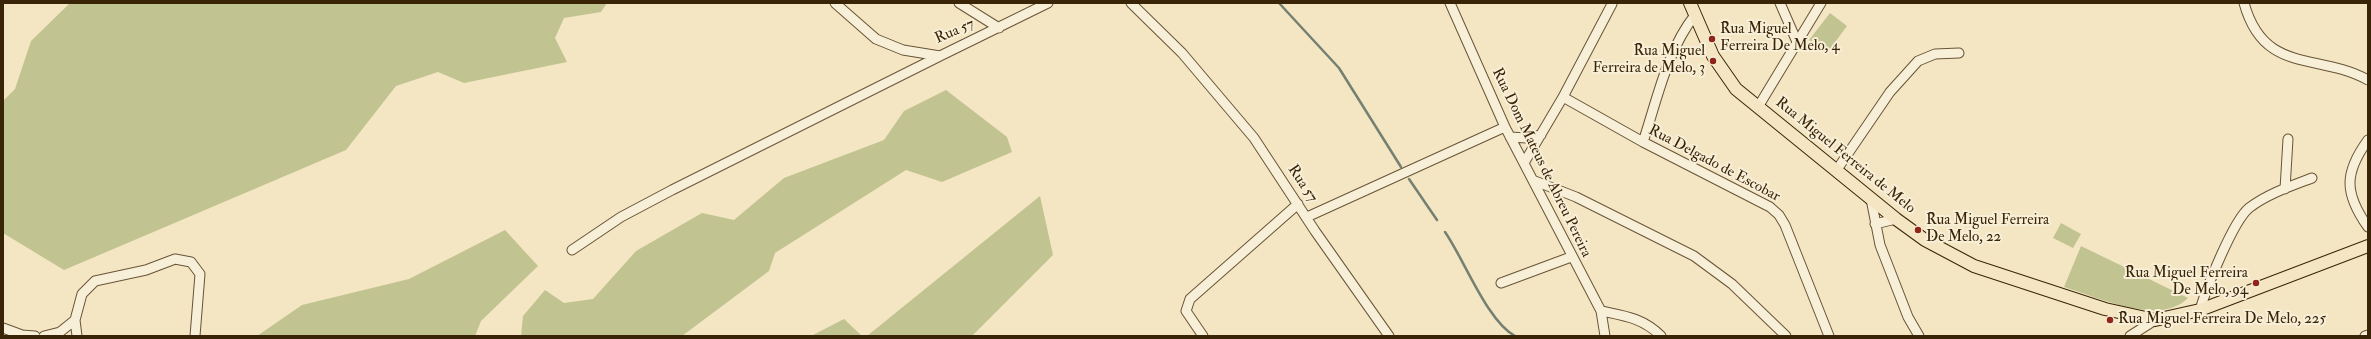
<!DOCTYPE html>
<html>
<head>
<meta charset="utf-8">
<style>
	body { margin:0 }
	#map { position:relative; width:2371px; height:339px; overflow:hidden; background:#f4e6c3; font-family:"IM FELL Double Pica",serif }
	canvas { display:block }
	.frame { position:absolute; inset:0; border:4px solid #392407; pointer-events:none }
</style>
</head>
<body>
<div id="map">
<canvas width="2371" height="339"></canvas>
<div class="frame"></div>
</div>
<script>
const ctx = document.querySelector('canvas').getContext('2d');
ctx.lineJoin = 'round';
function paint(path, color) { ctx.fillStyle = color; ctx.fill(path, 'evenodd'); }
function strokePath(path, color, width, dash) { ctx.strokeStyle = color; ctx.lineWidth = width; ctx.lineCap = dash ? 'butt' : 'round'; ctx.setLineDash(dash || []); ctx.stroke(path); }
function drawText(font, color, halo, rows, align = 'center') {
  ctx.font = font + ' "IM FELL Double Pica",serif'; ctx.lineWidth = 4; ctx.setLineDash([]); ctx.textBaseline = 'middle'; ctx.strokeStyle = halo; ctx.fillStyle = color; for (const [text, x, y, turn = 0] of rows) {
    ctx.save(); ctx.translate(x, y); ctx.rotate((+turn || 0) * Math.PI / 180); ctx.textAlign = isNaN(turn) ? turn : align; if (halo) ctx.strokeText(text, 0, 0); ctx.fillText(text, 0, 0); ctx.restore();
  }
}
paint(new Path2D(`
	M 70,3 L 607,3 L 601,12 L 564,18 L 555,38 L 567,62 L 464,83 L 438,72 L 396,86 L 346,150 L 64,270 L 3,233 L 3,101 L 15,89 L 31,41 Z
	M 1830,13 L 1847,26 L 1827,53 L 1809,40 Z
	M 946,90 L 1007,137 L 1012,152 L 942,182 L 906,170 L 775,253 L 769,271 L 682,336 L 521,336 L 523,316 L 545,290 L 564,303 L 593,299 L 636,251 L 702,213 L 734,220 L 784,178 L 884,140 L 904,111 Z
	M 1040,196 L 1053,255 L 972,336 L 867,336 Z
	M 2061,223 L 2081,234 L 2073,248 L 2053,238 Z
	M 505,230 L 538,266 L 481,321 L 475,336 L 257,336 L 302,305 L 409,279 Z
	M 2081,246 L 2188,298 C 2159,327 2098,297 2064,287 Z
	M 844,319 L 862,336 L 811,336 Z`), '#c1c390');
strokePath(new Path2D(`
	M 1279,3 L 1339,68 L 1401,167
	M 1409,179 L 1437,220
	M 1445,232 C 1464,259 1487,321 1515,336`), '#758072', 2.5);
const minor = new Path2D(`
	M 835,3 L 876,39 L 903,50 L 940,56 L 1048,3
	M 959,3 L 999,28
	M 1131,3 L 1182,53 L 1254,138 L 1315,231 L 1389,336
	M 1450,3 L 1505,127 L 1601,311 L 1605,336
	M 1780,3 L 1797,42
	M 2244,3 C 2264,75 2317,52 2368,80
	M 1563,97 L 1643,142 L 1770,207 L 1779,215 L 1785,225 L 1829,336
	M 1758,107 L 1821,3
	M 1510,137 L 1527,138 L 1541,135
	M 2368,140 C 2344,173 2344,193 2368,227
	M 1643,142 C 1657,100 1667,50 1695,15
	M 1524,163 L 1563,97 L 1612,4
	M 1836,171 L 1890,92 L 1918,61 L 1935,54 L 1959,53
	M 1535,181 L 1576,197 L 1694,256 L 1732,284 L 1786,336
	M 2285,189 L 2288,139
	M 1871,199 L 1880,245 L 1908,317 L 1919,336
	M 1307,217 L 1505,127
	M 1875,224 L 1896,219
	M 572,250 L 621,217 L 672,190 L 940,56
	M 1501,283 L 1571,257
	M 2200,310 C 2206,289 2233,221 2249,208 C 2267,194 2291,186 2312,178
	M 1601,311 C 1625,316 1643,318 1661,336
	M 75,320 L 77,336
	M 3,328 L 22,335 L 35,336
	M 44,336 L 60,332 L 75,320 L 82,294 L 95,281 L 146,270 L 175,259 L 191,262 L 200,274 L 195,336
	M 1203,336 L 1186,311 L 1190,299 L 1298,204
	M 2130,336 L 2155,320
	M 2365,336 L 2368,335`);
const major = new Path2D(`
	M 1690,3 L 1713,56 L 1736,89 L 1896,219 L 1925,240 L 1974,266 L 2105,309 L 2155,320 L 2200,310 L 2368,246`);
strokePath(minor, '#685436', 11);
strokePath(major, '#392407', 14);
strokePath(minor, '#f8efd8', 9);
strokePath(major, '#f4e6c3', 12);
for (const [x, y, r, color] of [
	[1712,39,4,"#8f2418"],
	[1713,61,4,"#8f2418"],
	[1918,230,4,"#8f2418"],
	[2256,283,4,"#8f2418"],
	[2110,320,4,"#8f2418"]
]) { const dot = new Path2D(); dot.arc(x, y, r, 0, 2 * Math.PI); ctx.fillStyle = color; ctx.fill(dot); strokePath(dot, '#f8efd8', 1.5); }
drawText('15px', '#392407', '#f8efd8', [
	["Rua Miguel",1720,30],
	["Ferreira De Melo, 4",1720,47],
	["Rua Miguel",1705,52,"right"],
	["Ferreira de Melo, 3",1705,69,"right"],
	["Rua Miguel Ferreira",1926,221],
	["De Melo, 22",1926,238],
	["Rua Miguel Ferreira",2248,274,"right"],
	["De Melo, 94",2248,291,"right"],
	["Rua Miguel Ferreira De Melo, 225",2118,320]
], 'left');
drawText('15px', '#392407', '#f8efd8', [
	["Rua 57",955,32,-23],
	["Rua Miguel Ferreira de Melo",1845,156,39],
	["Rua Dom Mateus de Abreu Pereira",1541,163,64],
	["Rua Delgado de Escobar",1714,164,28],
	["Rua 57",1302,184,57]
]);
</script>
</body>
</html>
